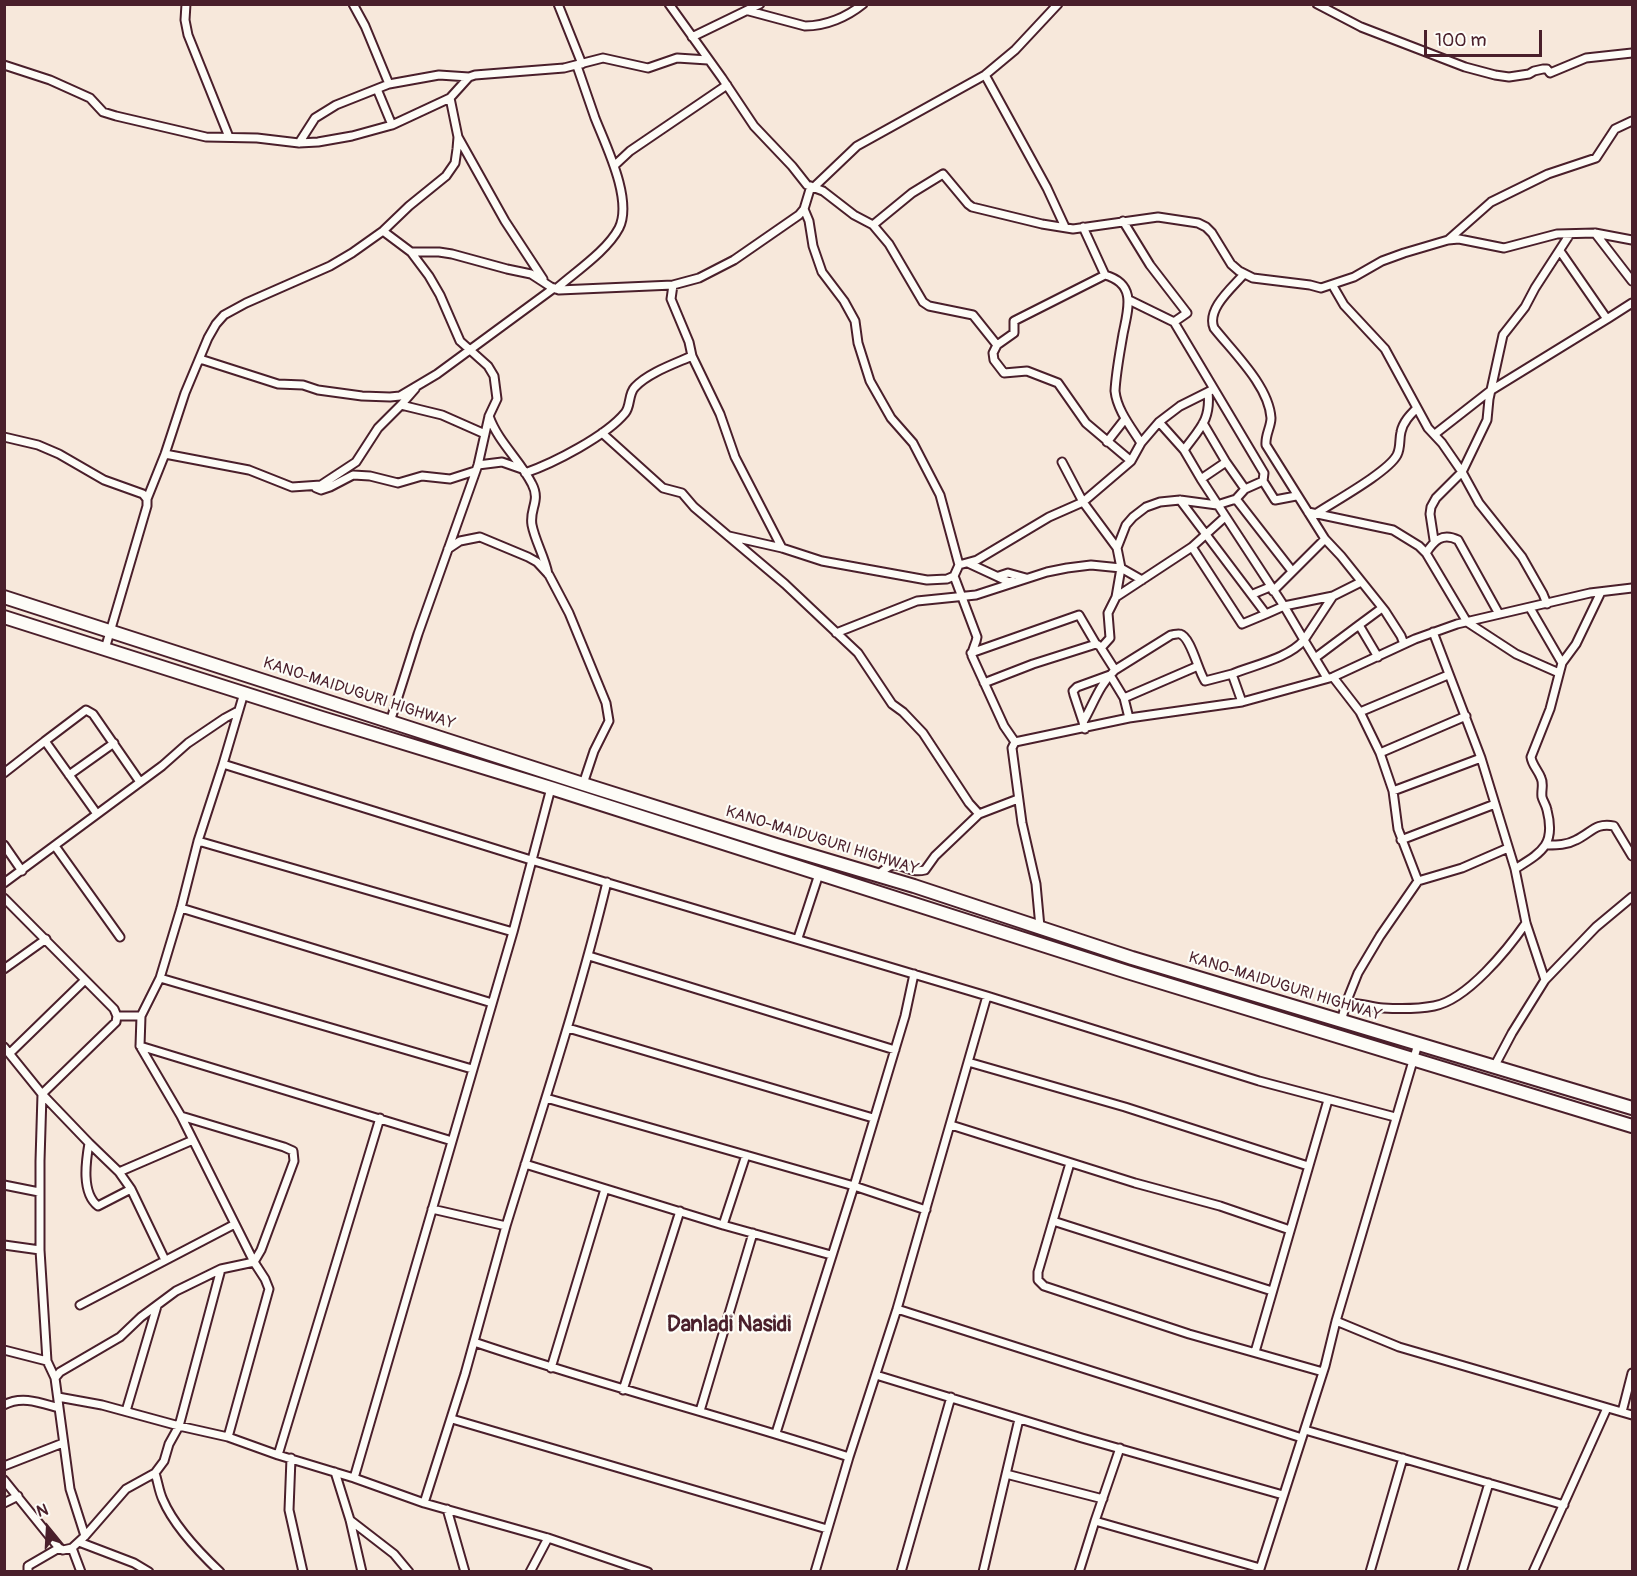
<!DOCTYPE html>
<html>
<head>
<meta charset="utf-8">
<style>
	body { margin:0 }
	#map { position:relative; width:1637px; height:1576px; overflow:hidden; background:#f7e8db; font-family:Pangolin,sans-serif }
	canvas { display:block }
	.frame { position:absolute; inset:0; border:6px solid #4a1f2b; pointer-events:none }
	.north { position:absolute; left:18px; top:1498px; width:60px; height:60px; -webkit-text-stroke:4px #fdfcf7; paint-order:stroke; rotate:342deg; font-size:16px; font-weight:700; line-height:24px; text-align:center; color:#4a1f2b }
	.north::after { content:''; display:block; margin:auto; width:21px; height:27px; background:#4a1f2b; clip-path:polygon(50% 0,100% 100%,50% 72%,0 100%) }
	.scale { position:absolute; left:1424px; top:30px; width:118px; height:27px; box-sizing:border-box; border:3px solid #4a1f2b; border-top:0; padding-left:8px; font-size:18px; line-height:21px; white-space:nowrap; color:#4a1f2b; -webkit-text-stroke:4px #fdfcf7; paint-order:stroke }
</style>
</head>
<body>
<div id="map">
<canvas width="1637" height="1576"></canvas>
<div class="frame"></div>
<div class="north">N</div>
<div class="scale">100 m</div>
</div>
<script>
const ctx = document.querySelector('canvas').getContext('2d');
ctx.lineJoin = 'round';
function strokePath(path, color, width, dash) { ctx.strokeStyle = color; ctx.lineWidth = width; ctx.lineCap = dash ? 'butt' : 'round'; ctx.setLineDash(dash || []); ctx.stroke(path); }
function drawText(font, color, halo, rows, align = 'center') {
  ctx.font = font + ' Pangolin,sans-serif'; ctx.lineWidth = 4.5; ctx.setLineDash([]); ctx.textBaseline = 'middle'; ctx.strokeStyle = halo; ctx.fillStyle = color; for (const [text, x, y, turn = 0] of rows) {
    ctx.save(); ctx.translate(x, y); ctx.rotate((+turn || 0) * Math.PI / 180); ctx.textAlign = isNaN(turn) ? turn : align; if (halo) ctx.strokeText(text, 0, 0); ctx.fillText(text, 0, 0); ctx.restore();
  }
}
const street = new Path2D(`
	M 186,4 L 185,20 L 188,35 L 229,137
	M 353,4 L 365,26 L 389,84
	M 558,4 L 582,64
	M 669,4 L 722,78 L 754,126 L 792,166 L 807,185 L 823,191 L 854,215 L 873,225 L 889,244 L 923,302 L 929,306 L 973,315 L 997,345 L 993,353 L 994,360 L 1004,373 L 1027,371 L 1058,383 L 1086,423 L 1131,461
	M 1317,4 L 1361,27 L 1465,67 L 1495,75 L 1509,77 L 1529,74 L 1534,71 L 1543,69 L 1547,69 L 1550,73 L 1586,58 L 1632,53
	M 749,11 L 805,26 C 826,26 847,17 863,4
	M 692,37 L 760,4
	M 4,65 L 50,80 L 90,98 L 103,112 L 116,116 L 206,137 L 257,138 L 299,143 L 318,142 L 352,136 L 392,125 L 450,98 L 469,77 L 475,75 L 564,68 L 603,58 L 648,68 L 677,58 L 708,60
	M 985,75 L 1047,188 L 1065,227
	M 377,89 L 392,125
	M 458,137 L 505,221 L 543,279
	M 299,143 L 315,118 L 336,105 L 389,84 L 439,75 L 469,77
	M 615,165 L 630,151 L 727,85
	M 814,187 L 857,146 L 985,75 L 1015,50 L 1058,4
	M 873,225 L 912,193 L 943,174 L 968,204 L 972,207 L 1042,224 L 1073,229 L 1158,217 L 1198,223 L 1206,227 L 1212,233 L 1231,264 L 1239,271 L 1253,278 L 1310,285 L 1321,288 L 1354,277 L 1382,261 L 1404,253 L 1448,240 L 1459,239 L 1504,248 L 1557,234 L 1595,233 L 1632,240
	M 1083,227 L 1105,275 C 1137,284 1128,309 1123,334 C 1120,352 1116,372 1115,391 C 1117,410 1131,427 1141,443
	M 383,231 L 411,252 L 439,252 L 452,254 L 507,269 L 531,274 L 551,287 L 559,290 L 673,285 L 699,278 L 734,260 L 799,215 L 804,209 L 811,186
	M 1595,233 L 1632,281
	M 1448,240 L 1491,202 L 1548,174 L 1596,158 L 1615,129 L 1632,121
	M 1244,274 C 1233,287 1206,309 1214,328 C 1233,352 1269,386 1271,418 C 1271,427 1265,435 1266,445 L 1325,539 L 1341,556 L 1385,611 L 1401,636 L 1404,644
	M 673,285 L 671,299 L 689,342 L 692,356 L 720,414 L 735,457 L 782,548
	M 1333,286 L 1344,305 L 1385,349 L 1428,428 L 1442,443 L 1462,472 L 1479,503 L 1522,557 L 1543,594 L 1547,604
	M 556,289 C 575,272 607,251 619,228 C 633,200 606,146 595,118 C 589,101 583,83 577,66
	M 1129,300 L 1174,322
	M 1607,319 L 1632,303
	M 997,345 L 1014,333 L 1014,321 L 1105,275
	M 200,359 L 278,384 L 303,385 L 318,390 L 362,396 L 390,397 L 400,396 L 437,374 L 554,288
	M 1214,389 L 1264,473 L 1263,481
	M 401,405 L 442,415 L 485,434
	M 489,416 C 498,442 520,460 532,484 C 541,501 529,509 532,525 C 535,541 545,557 548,574
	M 1159,422 L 1184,450 L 1201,479 L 1284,606 L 1304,640 C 1289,658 1254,665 1232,674 L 1242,702
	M 1203,423 L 1226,462
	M 602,433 L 663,488 L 682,493 L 694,507 L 785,584 L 858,653 L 892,704 L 903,712 L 923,733 L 969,803 L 979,814
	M 1435,434 L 1490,391 L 1607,319 L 1560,251
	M 4,437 L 38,445 L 59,454 L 104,480 L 143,494 L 147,499 L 147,506 L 105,649
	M 1107,442 L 1125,419
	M 1184,450 C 1200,428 1211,420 1208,392
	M 165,454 L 249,470 L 292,487 L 321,485 L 356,462 L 378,428 L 401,405 L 415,389
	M 1062,462 L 1083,502 L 1117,548
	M 478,465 L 502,462 L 522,469
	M 525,473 C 554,463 606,436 625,413 C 631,406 628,394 635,387 C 648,373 674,364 692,356
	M 1201,479 L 1226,462 L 1245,489
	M 316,488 L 321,490 L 330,487 L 353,475 L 370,476 L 398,483 L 422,476 L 450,479 L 475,471
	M 147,499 L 165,454 L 185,393 L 208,338 L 216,324 L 224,315 L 246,303 L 330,266 L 352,253 L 383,231 L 409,206 L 446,176 L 455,163 L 457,149 L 458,137 L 450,98
	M 1236,499 L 1292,571
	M 1180,500 L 1266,614 L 1284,606 L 1333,596 L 1361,582
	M 1308,512 L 1393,530 L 1419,546 L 1426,553 C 1434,541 1442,532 1458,540 L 1499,614
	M 1317,513 C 1335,501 1388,472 1397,455 C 1401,447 1399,440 1401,432 C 1403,422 1410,415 1417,408
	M 729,536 L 782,548 L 822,561 L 927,580 L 947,579 L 954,576 L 959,565 L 940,495 L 913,443 L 891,418 L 870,381 L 858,343 L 855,321 L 844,301 L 822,272 L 813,246 L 809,221 L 804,209
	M 1434,540 L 1430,514 L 1431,507 L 1436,498 L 1462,472 L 1487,420 L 1489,399 L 1503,335 L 1525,307 L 1535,288 L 1570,234
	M 1192,547 L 1242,624 L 1266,614
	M 448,549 L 460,541 L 480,537 L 528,557 L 537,562 L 549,575 L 569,613 L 606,703 L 609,721 L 594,751 L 583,784
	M 1426,553 L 1467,622 L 1516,654 L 1559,673
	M 968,563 L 1009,582 L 1012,581
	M 959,565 L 977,560 L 1049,517 L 1083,502 L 1131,461 L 1141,443 L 1159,422 L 1180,406 L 1214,389 L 1174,322 L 1187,313 L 1150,265 L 1123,221
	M 954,576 L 977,637 C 976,645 971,650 972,656 L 1004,726 L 1015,742
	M 999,576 L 1008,573 L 1026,578
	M 1273,591 L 1325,539
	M 1253,594 L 1270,587
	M 1116,597 L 1192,547 L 1225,517
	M 1530,608 L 1562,663
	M 1359,625 L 1382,608
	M 1433,632 L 1481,758 L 1515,869 L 1526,923 L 1545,980
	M 836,633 L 917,601 L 976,595 L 1047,572 L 1067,568 L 1091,565 L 1121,568 L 1142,580
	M 971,653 L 1079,615 L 1096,644
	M 1315,658 L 1359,625 L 1378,657
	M 1115,670 L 1171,635 C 1173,635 1179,633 1180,634 C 1191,637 1198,671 1205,681 L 1232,674
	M 1333,677 L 1360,712 L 1380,753 L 1393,791 L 1398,829 L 1418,881
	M 1327,678 L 1304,640 L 1333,596
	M 984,683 L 1033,664 L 1096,644 L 1098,645
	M 244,693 L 223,764 L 531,860 L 987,996 L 1259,1081 L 1395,1117
	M 1124,698 L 1129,718
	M 1360,712 L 1448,675
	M 390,722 L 418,634 L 478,465 L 489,416 L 497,399 L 494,376 L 488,366 L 460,341 L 440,295 L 429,276 L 411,252
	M 1083,722 L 1074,695 L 1073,691 L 1077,687 L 1110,675 L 1124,698 L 1198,666
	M 1085,729 L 1083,722 C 1094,703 1099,685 1115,670 L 1101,648 L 1110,638 L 1108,613 L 1116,597 L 1121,568 L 1117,548 L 1126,525 L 1133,517 L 1146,507 L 1160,502 L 1180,500 L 1217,505 L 1236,499 L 1245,489 L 1263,481 L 1275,500 L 1296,496
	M 1380,753 L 1466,716
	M 223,764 L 198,841 L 181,908 L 160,978 L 141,1016 L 140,1046 L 452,1141
	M 4,773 L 45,741
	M 69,775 L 114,743
	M 1393,791 L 1481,758
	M 97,814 L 45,741 L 86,710 L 93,714 L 140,782
	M 1401,840 L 1495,804
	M 198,841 L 513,932
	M 4,845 L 22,871
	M 1548,845 C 1557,845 1567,845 1576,840 C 1591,833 1596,822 1614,826 L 1632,856
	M 55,846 L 120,937
	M 1515,869 C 1542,852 1556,845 1547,810 C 1546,805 1543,801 1542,797 C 1541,790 1544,784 1541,778 C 1538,770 1532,765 1531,757 L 1550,709 L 1562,663 L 1576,644 L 1601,592
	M 878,875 C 900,853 902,875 925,870 L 935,856 L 979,814 L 1018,799
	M 4,883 L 162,766 L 188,743 L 225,718 L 238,711
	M 4,898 L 114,1009 L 117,1016 L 116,1022 L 42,1094 L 89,1143 C 86,1161 81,1193 98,1206 L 131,1189
	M 181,908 L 492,1003
	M 1040,927 L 1036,884 L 1022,823 L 1012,748 L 1015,742 L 1129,718 L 1242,702 L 1333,677 L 1415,639 L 1457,624 L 1590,593 L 1632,588
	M 798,938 L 819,874
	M 589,956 L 895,1050
	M 4,969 L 46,939
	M 160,978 L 472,1069
	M 1346,1003 L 1358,973 L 1380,936 L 1418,881 L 1462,868 L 1508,848
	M 117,1016 L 141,1016
	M 1341,1022 L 1346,1003 C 1358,1002 1370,1007 1383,1008 C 1399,1009 1418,1009 1434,1006 C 1467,1000 1508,949 1526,923
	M 568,1028 L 873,1118
	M 140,1046 L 181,1116
	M 4,1047 L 42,1094 L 40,1161 L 40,1250 L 47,1361 L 55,1378 L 70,1489 L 85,1536
	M 10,1053 L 85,980
	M 968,1062 L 1125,1107 L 1308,1166
	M 1494,1067 L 1512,1033 L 1545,980 L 1596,927 L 1632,897
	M 546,1098 L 854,1186 L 926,1210
	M 951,1125 L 1135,1183 L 1220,1206 L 1290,1230
	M 89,1143 L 119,1172 L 131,1189 L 165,1260
	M 1070,1163 L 1038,1272 L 1038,1280 L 1044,1286 L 1189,1334 L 1323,1372
	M 525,1164 L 723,1225 L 831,1255
	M 119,1172 L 193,1140
	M 4,1185 L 39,1192
	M 1053,1221 L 1272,1291
	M 723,1225 L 746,1155
	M 506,1226 C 541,1112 579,998 607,882
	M 4,1245 L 40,1250
	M 80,1305 L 235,1224
	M 897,1309 L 1302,1438
	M 1336,1321 L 1399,1347 L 1632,1415
	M 474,1342 C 598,1384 725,1417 849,1457
	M 4,1350 L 47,1361
	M 1255,1352 L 1328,1100
	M 551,1368 L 605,1189
	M 876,1375 L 1082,1438 L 1283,1495
	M 55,1378 L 60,1372 L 120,1337 L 141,1317 L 176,1291 L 221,1269 L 254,1262 L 261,1250 L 294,1161 L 293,1151 L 284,1147 L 181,1116 L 254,1262 L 265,1279 L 269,1289 L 228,1437
	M 623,1390 L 680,1211
	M 58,1397 L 102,1405 L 179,1426 L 228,1437 L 278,1455 L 354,1478 L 424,1503 L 548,1538 L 648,1572
	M 4,1405 C 22,1395 41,1403 59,1408
	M 126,1411 L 157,1306
	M 700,1411 L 753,1233
	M 1622,1412 L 1632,1373
	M 452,1419 L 827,1529
	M 1305,1430 L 1564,1505
	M 776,1433 L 854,1186 L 905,1016 L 914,974
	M 278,1455 L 380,1118
	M 291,1458 L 289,1510 L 303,1572
	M 4,1466 L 63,1443
	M 335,1472 L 350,1520 L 362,1572
	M 155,1473 C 158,1482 159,1492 163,1500 C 174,1526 200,1553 220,1572
	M 1006,1474 L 1103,1499
	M 354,1478 L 513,932 L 551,788
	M 4,1480 L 59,1548 L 63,1550 L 72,1548 L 85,1536 L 126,1489 L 155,1473 L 164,1461 L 169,1444 L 179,1426 L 221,1269
	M 4,1503 L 18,1496
	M 424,1503 L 465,1374 L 506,1226 L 432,1209
	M 447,1509 L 465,1572
	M 350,1520 L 394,1554 L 409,1572
	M 1095,1521 L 1120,1448
	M 79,1542 L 134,1563 L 149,1572
	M 72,1548 L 81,1572
	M 28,1572 L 28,1566 L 59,1548
	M 530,1572 L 548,1538
	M 815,1572 L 849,1457 L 897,1309 L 987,996
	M 901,1572 L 951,1397
	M 983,1572 L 1019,1419
	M 1079,1572 L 1095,1521 L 1260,1568
	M 1259,1572 L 1325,1366 L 1336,1321 L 1418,1044
	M 1370,1572 L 1403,1458
	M 1462,1572 L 1489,1483
	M 1533,1572 L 1607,1408`);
const highway = new Path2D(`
	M 4,597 L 583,784 L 776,845 L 914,886 L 1132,958 L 1632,1108
	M 4,617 L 322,718 L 551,788 L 1127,972 L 1632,1126`);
strokePath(street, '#4a1f2b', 11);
strokePath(highway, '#4a1f2b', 16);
strokePath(street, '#fdfcf7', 7);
strokePath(highway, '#fdfcf7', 12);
drawText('16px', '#4a1f2b', '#fdfcf7', [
	["KANO-MAIDUGURI HIGHWAY",359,694,18],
	["KANO-MAIDUGURI HIGHWAY",822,841,17],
	["KANO-MAIDUGURI HIGHWAY",1285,987,17]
]);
drawText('bold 22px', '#4a1f2b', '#fdfcf7', [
	["Danladi Nasidi",729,1325]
]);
</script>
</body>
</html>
